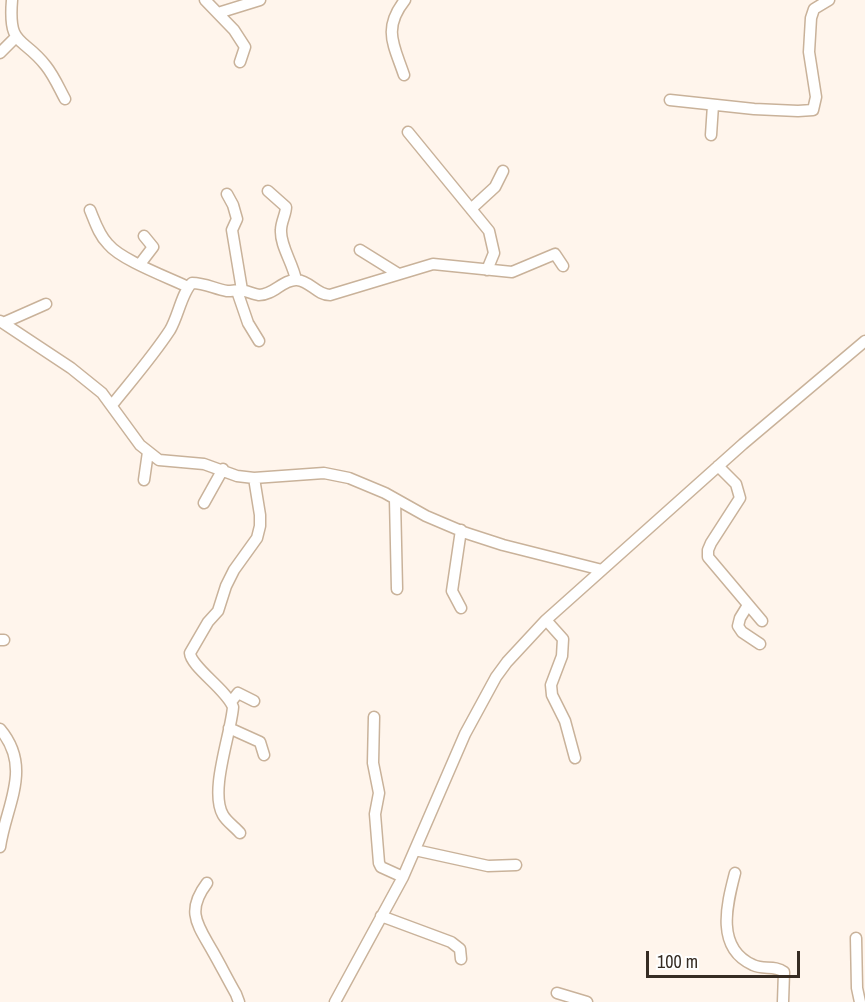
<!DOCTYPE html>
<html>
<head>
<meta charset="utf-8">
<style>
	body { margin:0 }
	#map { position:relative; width:865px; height:1002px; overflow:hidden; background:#fff5ec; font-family:"Archivo Narrow",sans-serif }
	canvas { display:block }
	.scale { position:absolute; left:646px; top:951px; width:154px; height:27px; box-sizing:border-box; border:3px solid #362c23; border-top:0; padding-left:8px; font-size:18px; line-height:21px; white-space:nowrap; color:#362c23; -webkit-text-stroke:4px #fff; paint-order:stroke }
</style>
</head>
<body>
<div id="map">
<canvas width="865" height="1002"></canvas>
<div class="scale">100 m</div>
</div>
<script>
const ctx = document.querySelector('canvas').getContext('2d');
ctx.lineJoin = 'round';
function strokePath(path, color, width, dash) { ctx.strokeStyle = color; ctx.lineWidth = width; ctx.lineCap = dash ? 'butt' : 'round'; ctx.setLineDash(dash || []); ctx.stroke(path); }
const minor = new Path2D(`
	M 12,0 C 8,48 23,36 46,66 C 54,76 59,88 65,99
	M 205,0 L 234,30 L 245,47 L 240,62
	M 218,13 L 260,0
	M 0,53 L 16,37
	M 404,75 C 394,45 382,29 405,0
	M 670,100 L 754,109 L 798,111 L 813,110 L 816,97 L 809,52 L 811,18 L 814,9 L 829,0
	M 408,132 L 489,231 L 494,253 L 487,270
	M 711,135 L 713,105
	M 268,191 L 286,207 C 286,214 281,222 281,230 C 280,246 293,263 296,280
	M 227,194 L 233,205 L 237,219 L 232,230 L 242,290
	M 471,209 L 495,187 L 503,171
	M 90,210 C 95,222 99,235 108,244 C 121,260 167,277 188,287
	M 360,250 L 397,273
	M 140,264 L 153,247 L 144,236
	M 237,291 L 248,323 L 259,341
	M 0,321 L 71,368 L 102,393 L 140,445 L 159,460 L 204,464 L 237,476 L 254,478 L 324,473 L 349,478 L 385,493 L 426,516 L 466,533 L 503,545 L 602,570
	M 3,323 L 46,304
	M 112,405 C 132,380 153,356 170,330 C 178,317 182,292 192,283 C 205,283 215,289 227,291 C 232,291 237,290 241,290 C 247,291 253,294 259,295 C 274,295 283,279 297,280 C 310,281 317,295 330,295 L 433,264 L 512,272 L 555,254 L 563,266
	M 718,466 L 736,484 L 740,498 L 711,543 L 708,550 L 708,557 L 762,621
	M 144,480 L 148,452
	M 395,499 L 397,589
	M 204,503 L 223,469
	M 461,530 L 452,591 L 461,608
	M 748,605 L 740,618 L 738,626 L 742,632 L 760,644
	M 546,620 L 563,639 L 562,656 L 551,685 L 552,695 L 565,721 L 575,758
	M 0,640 L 4,640
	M 231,702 L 238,693 L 254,701
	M 374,717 L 373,763 L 379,793 L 375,814 L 379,863 L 381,867 L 403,877
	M 229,728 L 260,742 L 264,755
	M 0,729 C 33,768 6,805 0,847
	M 240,833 C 235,827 227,822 223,815 C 209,791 231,734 233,707 C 226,689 191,667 190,653 L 208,622 L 218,611 L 226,586 L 234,570 L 257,538 L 260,526 L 260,515 L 254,478
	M 415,850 L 488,866 L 516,865
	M 735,873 C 727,904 715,948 753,965 C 763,970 775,965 784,972 L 783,1002
	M 207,883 C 185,912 198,925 213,952 C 221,966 228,980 236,994 L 239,1002
	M 381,916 L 451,942 L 460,949 L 461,959
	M 856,938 L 857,988 L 860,1002
	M 557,993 L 587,1002
	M 335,1002 L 403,877 L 465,734 L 496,677 L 507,662 L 546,620 L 743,444 L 865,341`);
strokePath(minor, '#c9b29a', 13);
strokePath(minor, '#fff', 10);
</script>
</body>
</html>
